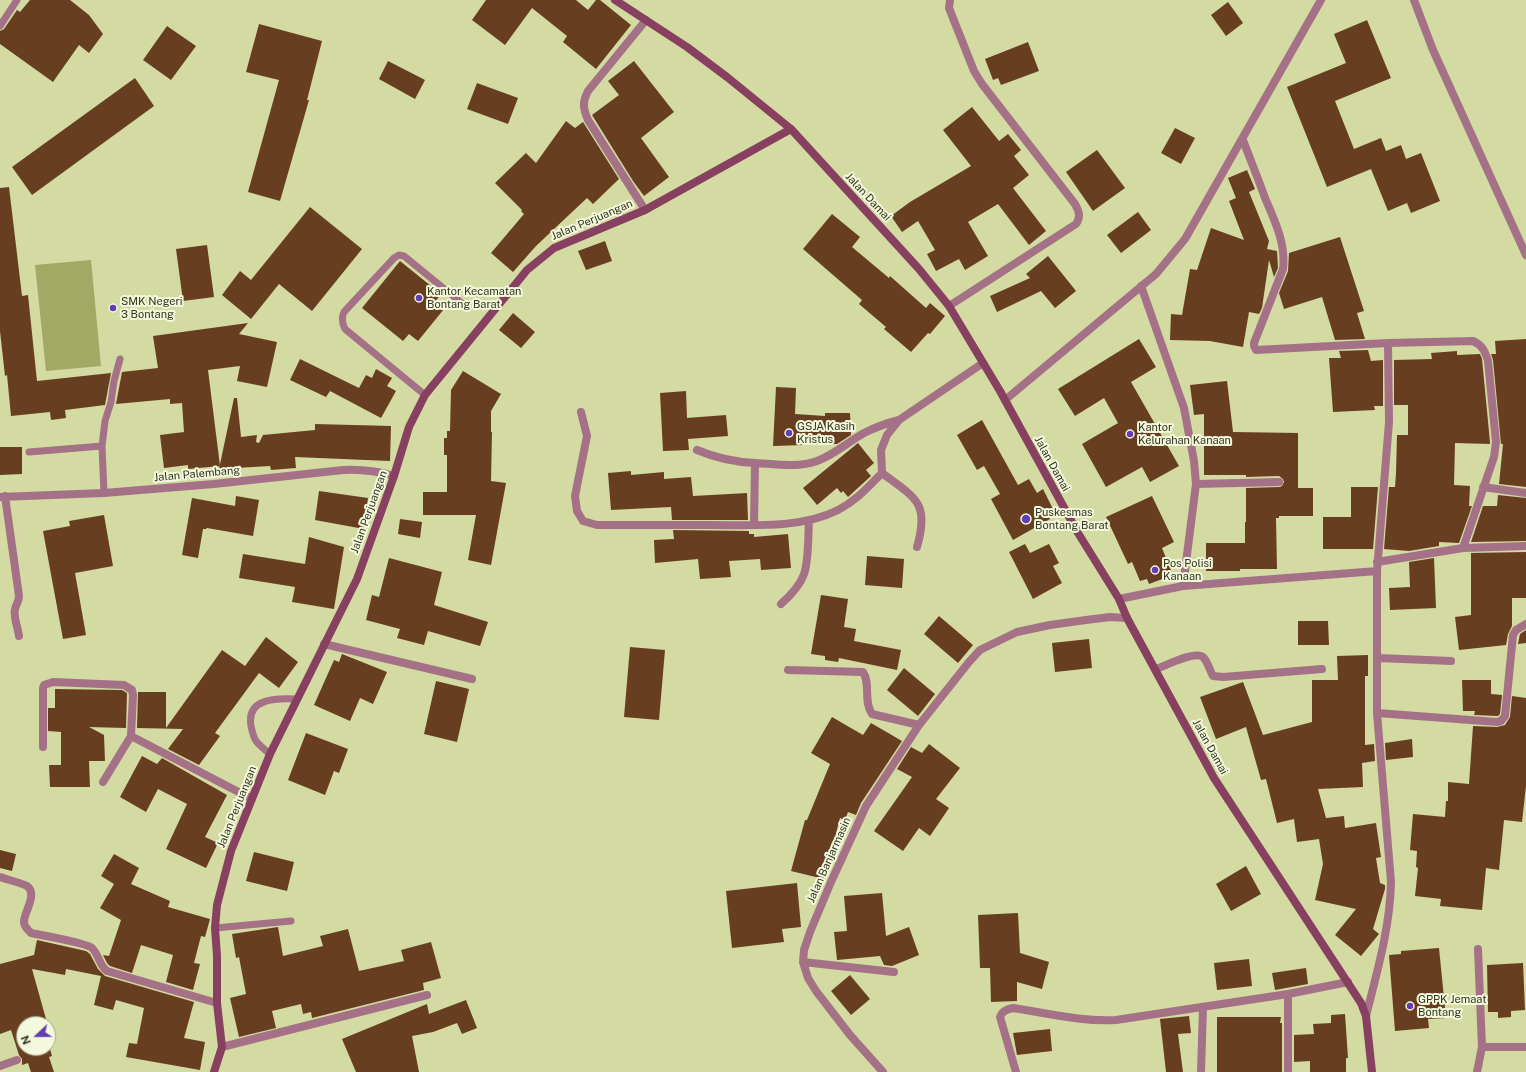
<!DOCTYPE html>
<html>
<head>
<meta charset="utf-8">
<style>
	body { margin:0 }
	#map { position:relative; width:1526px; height:1072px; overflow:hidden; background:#d3daa2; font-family:"Public Sans",sans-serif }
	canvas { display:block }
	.north { position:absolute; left:16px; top:1016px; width:40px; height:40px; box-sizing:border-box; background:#f4f8dc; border:1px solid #a6aa90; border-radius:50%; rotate:248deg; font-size:11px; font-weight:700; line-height:16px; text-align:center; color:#31341e }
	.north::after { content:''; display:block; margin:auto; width:14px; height:18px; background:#643cb4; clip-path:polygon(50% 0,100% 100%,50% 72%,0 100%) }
</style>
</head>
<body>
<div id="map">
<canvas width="1526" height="1072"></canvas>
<div class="north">N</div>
</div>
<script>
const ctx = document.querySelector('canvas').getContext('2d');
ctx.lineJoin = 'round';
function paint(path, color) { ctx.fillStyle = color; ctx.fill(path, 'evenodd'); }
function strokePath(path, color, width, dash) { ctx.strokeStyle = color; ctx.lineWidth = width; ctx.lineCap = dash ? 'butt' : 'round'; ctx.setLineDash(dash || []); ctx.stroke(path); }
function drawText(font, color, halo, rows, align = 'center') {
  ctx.font = font + ' "Public Sans",sans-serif'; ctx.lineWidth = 4; ctx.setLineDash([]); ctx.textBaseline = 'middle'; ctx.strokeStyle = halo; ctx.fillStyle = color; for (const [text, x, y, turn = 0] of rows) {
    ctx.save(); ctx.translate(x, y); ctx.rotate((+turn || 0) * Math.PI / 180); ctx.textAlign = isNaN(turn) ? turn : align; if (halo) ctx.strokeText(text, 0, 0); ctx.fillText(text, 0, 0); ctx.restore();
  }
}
paint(new Path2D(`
	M 91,260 L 101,366 L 46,371 L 35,265 Z`), '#a2a965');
paint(new Path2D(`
	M 30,0 L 70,0 L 89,15 L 103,34 L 89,53 L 79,45 L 53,82 L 0,44 L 0,31 L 4,29 L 17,10 L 20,12 Z
	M 486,0 L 576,0 L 588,10 L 596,0 L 600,0 L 631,25 L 596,69 L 563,42 L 567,36 L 532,8 L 505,45 L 472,20 Z
	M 1228,2 L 1243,23 L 1226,36 L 1211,15 Z
	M 1367,20 L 1391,78 L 1335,101 L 1354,149 L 1381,138 L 1386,151 L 1401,145 L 1406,159 L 1421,153 L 1440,201 L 1411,213 L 1407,203 L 1388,211 L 1371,169 L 1327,187 L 1287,87 L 1346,63 L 1334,34 Z
	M 259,24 L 322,41 L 307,100 L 309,100 L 280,201 L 248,192 L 279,80 L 246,72 Z
	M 167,26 L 196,46 L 171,80 L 143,60 Z
	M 1028,42 L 1039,71 L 1001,85 L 998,78 L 993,80 L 985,59 Z
	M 388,61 L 425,80 L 415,99 L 379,79 Z
	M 634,61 L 674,112 L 641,138 L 669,177 L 644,196 L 633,181 L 592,115 L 619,95 L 608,81 Z
	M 135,78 L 154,106 L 32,195 L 12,167 Z
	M 477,83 L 518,98 L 508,124 L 467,109 Z
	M 972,107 L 999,141 L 1008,134 L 1021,150 L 1014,156 L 1029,175 L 1013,188 L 1046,231 L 1029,245 L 998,204 L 968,222 L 988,256 L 965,270 L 959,259 L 936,271 L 927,254 L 935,250 L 918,221 L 902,232 L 891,216 L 910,202 L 971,166 L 943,130 Z
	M 566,121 L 575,128 L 583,122 L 619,179 L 593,204 L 587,198 L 536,246 L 513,272 L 491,253 L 524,214 L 521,211 L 522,210 L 495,183 L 526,153 L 536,163 Z
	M 1175,128 L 1195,138 L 1181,164 L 1161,153 Z
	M 1097,150 L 1125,188 L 1093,211 L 1066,172 Z
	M 1247,170 L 1255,189 L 1249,192 L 1269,241 L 1267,249 L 1277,251 L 1278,268 L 1274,277 L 1269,260 L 1262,308 L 1259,314 L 1249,312 L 1243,347 L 1210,341 L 1170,340 L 1171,314 L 1182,315 L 1190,269 L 1197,270 L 1211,228 L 1244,240 L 1229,201 L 1236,198 L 1228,178 Z
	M 9,187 L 22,296 L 28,295 L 37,381 L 111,373 L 105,405 L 65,410 L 66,418 L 51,420 L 50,412 L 11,416 L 7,375 L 5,376 L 0,331 L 0,188 Z
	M 310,207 L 362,249 L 312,311 L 279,284 L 251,319 L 222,295 L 240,271 L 251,280 Z
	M 1138,212 L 1151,230 L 1121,253 L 1107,235 Z
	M 832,214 L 860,237 L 852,247 L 889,278 L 890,276 L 926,308 L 930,303 L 945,316 L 930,334 L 928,333 L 911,352 L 884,329 L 886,327 L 859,304 L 862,300 L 803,249 Z
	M 1340,237 L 1364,311 L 1357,313 L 1365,339 L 1335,340 L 1322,297 L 1284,309 L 1279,293 L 1288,271 L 1289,253 Z
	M 605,241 L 612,261 L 586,270 L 578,251 Z
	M 207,245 L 214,297 L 183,301 L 176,249 Z
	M 1048,256 L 1076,291 L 1055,308 L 1041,291 L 997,312 L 990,296 L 1030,278 L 1026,274 Z
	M 400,261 L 441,294 L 435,302 L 444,309 L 418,341 L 409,334 L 403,341 L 362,308 Z
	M 513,313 L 535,332 L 521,348 L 499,330 Z
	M 248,323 L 239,334 L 277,342 L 267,387 L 237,381 L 240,366 L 208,370 L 220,466 L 188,469 L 188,465 L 164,468 L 160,435 L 184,432 L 182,403 L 170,404 L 170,399 L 116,404 L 122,372 L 158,368 L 153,336 Z
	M 1139,339 L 1156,367 L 1131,382 L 1179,466 L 1150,482 L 1142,467 L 1106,487 L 1082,444 L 1118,423 L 1104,398 L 1075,416 L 1058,389 Z
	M 1526,339 L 1526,487 L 1499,484 L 1503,444 L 1501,444 L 1493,360 L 1491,354 L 1496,354 L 1495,341 Z
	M 1368,350 L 1371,361 L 1383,360 L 1383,406 L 1374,406 L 1375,410 L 1333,412 L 1329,358 L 1341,358 L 1339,351 Z
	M 1457,351 L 1457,355 L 1480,354 L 1482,359 L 1490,442 L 1490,444 L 1455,443 L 1454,485 L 1470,486 L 1469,506 L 1472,506 L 1459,543 L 1439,542 L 1439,546 L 1409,551 L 1384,549 L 1389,487 L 1395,487 L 1396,473 L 1397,435 L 1408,435 L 1408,405 L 1394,405 L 1394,360 L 1432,359 L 1431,353 Z
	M 300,359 L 359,388 L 366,375 L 372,378 L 376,369 L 392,378 L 387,386 L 396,391 L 381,418 L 330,391 L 326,397 L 290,380 Z
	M 463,371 L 501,394 L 491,411 L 491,432 L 492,432 L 491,481 L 506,483 L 491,565 L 468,560 L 476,515 L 423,515 L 423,492 L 447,492 L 447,455 L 444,455 L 444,438 L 447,438 L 447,431 L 450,431 L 451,390 Z
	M 1227,381 L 1233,432 L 1298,433 L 1298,488 L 1313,488 L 1313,516 L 1279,516 L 1279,518 L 1276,518 L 1277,569 L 1240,569 L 1240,571 L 1206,571 L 1206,543 L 1245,543 L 1245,522 L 1246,522 L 1246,488 L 1280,487 L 1282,486 L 1284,482 L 1283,479 L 1279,476 L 1246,477 L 1246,475 L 1204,475 L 1204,414 L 1194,415 L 1190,385 Z
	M 776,387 L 796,388 L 795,414 L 825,416 L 825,413 L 850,413 L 851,435 L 837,444 L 804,444 L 804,445 L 773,446 Z
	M 686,391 L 687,418 L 726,415 L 728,436 L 688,439 L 689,450 L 663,451 L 660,393 Z
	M 234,398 L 237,398 L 241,437 L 257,435 L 256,442 L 259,443 L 263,435 L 315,430 L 315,424 L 391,426 L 390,461 L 295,457 L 296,468 L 271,470 L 270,466 L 219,469 Z
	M 982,420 L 1018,485 L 1029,479 L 1037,493 L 1043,489 L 1053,509 L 1047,512 L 1050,519 L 1013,540 L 991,499 L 1000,494 L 984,466 L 977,470 L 957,435 Z
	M 858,443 L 874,463 L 866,470 L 871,476 L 848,497 L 843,491 L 841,493 L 837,488 L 817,505 L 803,488 Z
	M 0,447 L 22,447 L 22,474 L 0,475 Z
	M 631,471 L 631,475 L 664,472 L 664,479 L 691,477 L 693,496 L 747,493 L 748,520 L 672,520 L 671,507 L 611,510 L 608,473 Z
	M 1351,487 L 1378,487 L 1373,549 L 1323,549 L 1323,517 L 1351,517 Z
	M 319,491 L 368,498 L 364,529 L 315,520 Z
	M 1498,495 L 1526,498 L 1526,541 L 1471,542 L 1483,506 L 1497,506 Z
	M 236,496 L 259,500 L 253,536 L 207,528 L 206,529 L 203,529 L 198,558 L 182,555 L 192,498 L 235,506 Z
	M 1152,496 L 1174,542 L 1162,548 L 1173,575 L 1149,584 L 1147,579 L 1140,581 L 1132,562 L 1128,564 L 1106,517 Z
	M 104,515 L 113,566 L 75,573 L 86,635 L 63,639 L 43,531 L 70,526 L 69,521 Z
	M 400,519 L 422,522 L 420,538 L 398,534 Z
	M 673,530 L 749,531 L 749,534 L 754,534 L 754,537 L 788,534 L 791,568 L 761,570 L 760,559 L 729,561 L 731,577 L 700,579 L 698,559 L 655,563 L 654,540 L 674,539 Z
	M 309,537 L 344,547 L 334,609 L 292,602 L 295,587 L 239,578 L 243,554 L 305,564 Z
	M 1025,544 L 1030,553 L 1049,544 L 1059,563 L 1053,566 L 1062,583 L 1033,599 L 1009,552 Z
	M 1526,552 L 1526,598 L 1512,598 L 1512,626 L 1508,634 L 1506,645 L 1459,650 L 1455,617 L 1471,615 L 1471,553 Z
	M 867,556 L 904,559 L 902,588 L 865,585 Z
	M 389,558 L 442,572 L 434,605 L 488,622 L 480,646 L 428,631 L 424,645 L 397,638 L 400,629 L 366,620 L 372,595 L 379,597 Z
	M 1434,558 L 1436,608 L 1390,610 L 1389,588 L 1410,587 L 1409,562 Z
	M 821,595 L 848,599 L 844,627 L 856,629 L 854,641 L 901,650 L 897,670 L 839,658 L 838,662 L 825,660 L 825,656 L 811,654 Z
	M 939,616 L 973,645 L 958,663 L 924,634 Z
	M 1298,621 L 1328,621 L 1329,645 L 1298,645 Z
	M 1526,630 L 1526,643 L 1518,644 L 1520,634 Z
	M 266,637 L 298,662 L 279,688 L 259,673 L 215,733 L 220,736 L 199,765 L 168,749 L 183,729 L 137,728 L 138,692 L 166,692 L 166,728 L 222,650 L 245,666 Z
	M 1089,639 L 1092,668 L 1055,672 L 1052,643 Z
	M 630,647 L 665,650 L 659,720 L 624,717 Z
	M 342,654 L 387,672 L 373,704 L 360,698 L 350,721 L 314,705 L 334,660 L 339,662 Z
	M 1368,655 L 1368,676 L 1365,676 L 1365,745 L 1374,744 L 1375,761 L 1362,763 L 1363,787 L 1318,789 L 1326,818 L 1344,816 L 1345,828 L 1376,823 L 1381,857 L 1376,858 L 1380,883 L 1385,885 L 1385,889 L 1373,929 L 1379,934 L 1361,956 L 1335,935 L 1356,909 L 1315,900 L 1323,864 L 1319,839 L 1297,842 L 1294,819 L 1277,823 L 1266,779 L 1261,780 L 1246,727 L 1216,739 L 1200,697 L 1243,682 L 1263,735 L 1312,722 L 1312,680 L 1338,680 L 1337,656 Z
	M 904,668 L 935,694 L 918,716 L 887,690 Z
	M 1462,680 L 1491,680 L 1491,694 L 1502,695 L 1500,714 L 1498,716 L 1474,715 L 1475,711 L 1463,711 Z
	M 436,681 L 469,689 L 457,742 L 424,734 Z
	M 55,689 L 122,690 L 127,693 L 126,728 L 89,727 L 104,735 L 105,761 L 89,761 L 90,787 L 50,787 L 49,765 L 61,765 L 61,732 L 48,731 L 48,708 L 55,708 Z
	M 1512,696 L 1526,698 L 1526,786 L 1522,822 L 1504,820 L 1499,870 L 1486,868 L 1482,910 L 1440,906 L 1441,899 L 1415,896 L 1418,868 L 1416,867 L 1417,851 L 1410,850 L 1413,814 L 1445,817 L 1446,801 L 1448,801 L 1448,782 L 1469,784 L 1473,726 L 1497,727 L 1505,725 L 1510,717 Z
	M 832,717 L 863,735 L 871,723 L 902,741 L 861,803 L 856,815 L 848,812 L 845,820 L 840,818 L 824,879 L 791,871 L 805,820 L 807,820 L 830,764 L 811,753 Z
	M 306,733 L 348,749 L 339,773 L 334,771 L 325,795 L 288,780 Z
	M 1412,739 L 1413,757 L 1386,760 L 1385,743 Z
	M 929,744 L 960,768 L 936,799 L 949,808 L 930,836 L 919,828 L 903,851 L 874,831 L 912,777 L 897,769 L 911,747 L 922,753 Z
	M 142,756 L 157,764 L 162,758 L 227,795 L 205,837 L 218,843 L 206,868 L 166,849 L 187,804 L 158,789 L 146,812 L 120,797 Z
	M 0,850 L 16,854 L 12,871 L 0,868 Z
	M 254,852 L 294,862 L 287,891 L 246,881 Z
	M 114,854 L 139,868 L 131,884 L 170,901 L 168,907 L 210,919 L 205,937 L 201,936 L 194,963 L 200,964 L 193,990 L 166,982 L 173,955 L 141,945 L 132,973 L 110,966 L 107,963 L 103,955 L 109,956 L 121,920 L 100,908 L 114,884 L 101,876 Z
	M 1246,866 L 1261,894 L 1231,911 L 1216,884 Z
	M 797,883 L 801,927 L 782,929 L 784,942 L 732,948 L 726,891 Z
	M 882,893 L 886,936 L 909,927 L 919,955 L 892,966 L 884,965 L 880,956 L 837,960 L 834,932 L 847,931 L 844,896 Z
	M 1018,913 L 1020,953 L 1049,962 L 1042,989 L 1017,982 L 1017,1001 L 991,1002 L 990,968 L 980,968 L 978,915 Z
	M 278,927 L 283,956 L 323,946 L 320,936 L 348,929 L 359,971 L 404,961 L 401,950 L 431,942 L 441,978 L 423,983 L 424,990 L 312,1018 L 311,1012 L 303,1014 L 301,1004 L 272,1011 L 276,1028 L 239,1037 L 230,998 L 246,994 L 239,957 L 236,958 L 232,934 Z
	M 37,940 L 86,951 L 90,954 L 98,969 L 105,976 L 194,1002 L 184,1038 L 205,1042 L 200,1070 L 126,1057 L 129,1043 L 137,1044 L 144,1008 L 116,1000 L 113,1010 L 94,1005 L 101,976 L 66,969 L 65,975 L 32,969 L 46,1019 L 41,1020 L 42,1024 L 24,1024 L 24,1048 L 48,1048 L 48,1042 L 52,1056 L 49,1057 L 54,1072 L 31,1072 L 28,1063 L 22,1065 L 22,1059 L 19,1055 L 11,1030 L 0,1034 L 0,964 L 34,955 Z
	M 1439,948 L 1446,1018 L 1428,1019 L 1429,1028 L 1395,1031 L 1389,955 L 1401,954 L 1401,951 Z
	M 1249,959 L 1252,986 L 1217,990 L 1214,963 Z
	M 1523,963 L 1525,1010 L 1511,1011 L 1511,1017 L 1498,1018 L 1498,1012 L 1488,1012 L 1487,965 Z
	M 1306,968 L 1308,984 L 1275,990 L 1272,973 Z
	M 850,975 L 870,999 L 851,1015 L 831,991 Z
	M 466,1000 L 477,1028 L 462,1034 L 457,1023 L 433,1032 L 412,1036 L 419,1072 L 356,1072 L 342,1039 L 427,1004 L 429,1014 Z
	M 1345,1014 L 1348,1058 L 1346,1058 L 1346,1072 L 1310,1072 L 1310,1061 L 1294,1062 L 1294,1035 L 1314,1034 L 1313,1024 L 1331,1023 L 1331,1015 Z
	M 1189,1016 L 1191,1033 L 1178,1034 L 1183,1072 L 1166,1072 L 1160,1019 Z
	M 1217,1017 L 1281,1017 L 1280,1023 L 1282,1023 L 1282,1072 L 1217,1072 Z
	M 1050,1029 L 1052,1051 L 1017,1055 L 1013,1033 Z`), '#683e21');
strokePath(new Path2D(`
	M 0,26 L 17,0
	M 425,395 L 345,329 C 342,323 341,318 344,312 L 394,258 L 399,255 L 404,256 L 464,305
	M 29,452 L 102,446
	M 104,493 L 102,446 L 105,421 L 111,402 L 114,381 L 120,359
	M 270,754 C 265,750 260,746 256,741 C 253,736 252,731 251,726 C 246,698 277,698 296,699
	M 215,928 L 291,921`), '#a47186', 7);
strokePath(new Path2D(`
	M 1414,0 L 1433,50 L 1526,255
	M 1243,140 C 1250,159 1258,178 1265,198 C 1275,221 1286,244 1283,269 L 1254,343 L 1254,346 L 1256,350 L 1388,343
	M 645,210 L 588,120 C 583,108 582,103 588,91 L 646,20
	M 1141,286 L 1184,408 L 1194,461 L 1196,484 L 1183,586
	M 949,306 L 1076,224 C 1081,217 1079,211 1075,204 L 982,84 L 974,71 L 949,8 L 950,0
	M 1005,400 L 1156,274 L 1185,239 L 1321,0
	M 581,412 L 587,436 L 575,496 L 577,511 L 583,521 L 597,525 C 634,525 672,525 709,525 C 750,525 801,529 838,510 C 856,501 868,487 882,473 L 881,450 L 887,435 L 899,420 L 983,363
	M 697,450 C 716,458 734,462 755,463 L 754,525
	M 755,463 C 774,464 798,468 817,461 C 834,455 848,442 864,433 C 876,427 887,423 899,420
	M 882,473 C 915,498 930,502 917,547
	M 1196,484 L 1279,482
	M 1483,487 L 1526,493
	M 5,496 L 19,596 C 19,602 16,604 15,609 C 13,616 18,628 19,636
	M 0,497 L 104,493 L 214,484 L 343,470 C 361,469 377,471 394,476
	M 1377,562 L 1463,548 L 1526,546
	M 1119,599 L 1183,586 L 1377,571
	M 781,604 C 790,596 800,586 804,574 C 809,560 808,535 809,520
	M 324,644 L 472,679
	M 1378,658 L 1451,661
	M 1156,669 C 1165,666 1197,649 1204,658 C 1208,663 1210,671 1213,676 L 1223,677 L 1322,669
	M 788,670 L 863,672 C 871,684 863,701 872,714 L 919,725
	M 1377,713 L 1497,722 L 1501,721 L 1505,716 L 1513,635 L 1516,630 L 1526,624
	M 43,747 L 43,688 L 44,685 L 53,682 L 124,685 L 132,690 L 133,695 L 131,736 L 252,799
	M 103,782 L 131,736
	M 0,877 C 8,880 19,882 27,886 C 38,894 24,912 24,922 C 24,927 28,930 31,933 C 41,935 87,943 92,948 C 99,955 99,965 107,971 L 217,1003
	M 803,962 L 894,972
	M 1366,1016 C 1377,972 1390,928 1391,882 L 1377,713 L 1377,571 L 1389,422 L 1388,343 L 1473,341 C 1482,345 1485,351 1488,361 L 1496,442 L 1494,457 L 1463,548
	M 222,1047 L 427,995
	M 1482,1047 L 1526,1047
	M 0,1066 L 17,1060
	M 883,1072 L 850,1035 L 816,991 L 808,978 L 803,962 L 804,950 L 810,932 L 831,882 L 866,806 L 919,725 L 969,662 L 980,650 L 1017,632 L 1050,625 L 1086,620 L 1110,617 L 1127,618
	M 1016,1072 L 1000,1017 C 1002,1011 1007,1009 1013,1008 C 1047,1013 1082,1022 1116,1020 L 1288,994 L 1348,982
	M 1201,1072 L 1203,1007
	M 1288,1072 L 1288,994
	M 1477,1072 L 1482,1047 L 1478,949`), '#a47186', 8);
strokePath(new Path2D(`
	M 615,0 L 687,47 L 727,77 L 791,129 L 919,269 L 949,306 L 1000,391 L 1078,533 L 1119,599 L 1127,618 L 1214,778 L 1361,1003 L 1366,1016 L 1372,1072
	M 214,1072 L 222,1047 L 217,1003 L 217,956 L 215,928 L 217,905 L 231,851 L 270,754 L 357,579 L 394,476 L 409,427 L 425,395 L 527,270 L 554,248 L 645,210 L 791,129`), '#884061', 8);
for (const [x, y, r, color] of [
	[419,298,4,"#643cb4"],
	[113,308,4,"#643cb4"],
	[789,433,4,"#643cb4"],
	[1130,434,4,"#643cb4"],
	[1026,519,5,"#643cb4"],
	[1155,570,4,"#643cb4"],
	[1410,1006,4,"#643cb4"]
]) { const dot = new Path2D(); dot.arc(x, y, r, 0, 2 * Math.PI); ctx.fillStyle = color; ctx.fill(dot); strokePath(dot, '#f4f8dc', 1.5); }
drawText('11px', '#31341e', '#f4f8dc', [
	["Jalan Damai",868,197,47],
	["Jalan Perjuangan",592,220,-23],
	["Jalan Damai",1052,464,61],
	["Jalan Palembang",197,474,-5],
	["Jalan Perjuangan",369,512,-70],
	["Jalan Damai",1210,747,61],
	["Jalan Perjuangan",237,807,-68],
	["Jalan Banjarmasin",829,860,-66]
]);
drawText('11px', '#31341e', '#f4f8dc', [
	["Kantor Kecamatan",427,292],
	["Bontang Barat",427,305],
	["SMK Negeri",121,302],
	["3 Bontang",121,315],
	["GSJA Kasih",797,427],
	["Kristus",797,440],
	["Kantor",1138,428],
	["Kelurahan Kanaan",1138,441],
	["Puskesmas",1035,513],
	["Bontang Barat",1035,526],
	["Pos Polisi",1163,564],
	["Kanaan",1163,577],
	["GPPK Jemaat",1418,1000],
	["Bontang",1418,1013]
], 'left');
</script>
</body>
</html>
